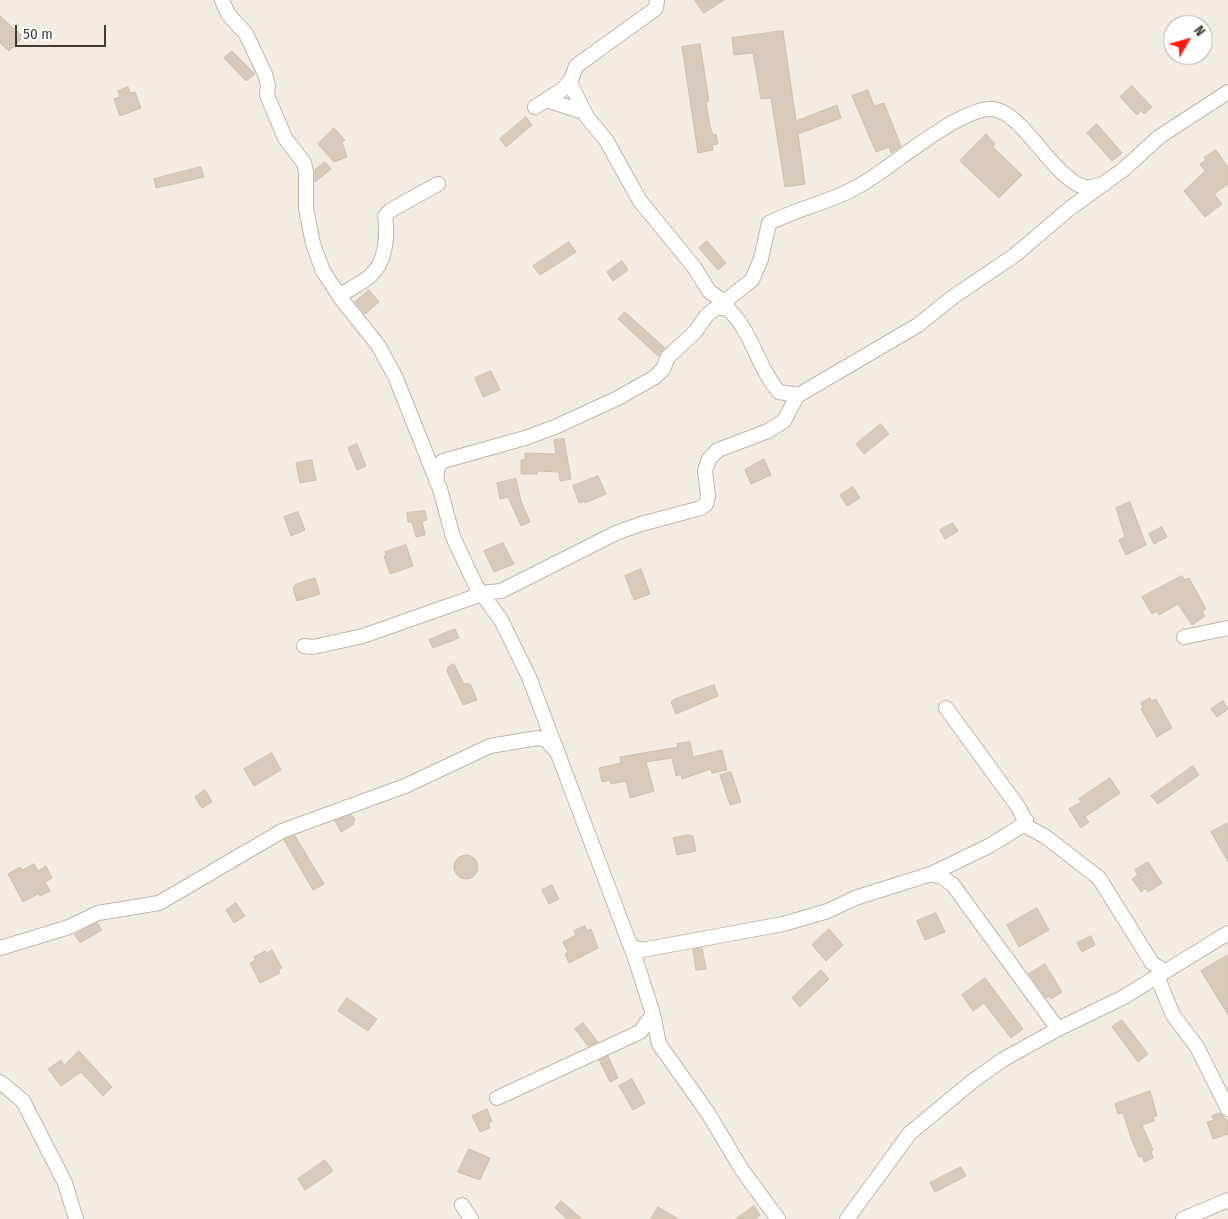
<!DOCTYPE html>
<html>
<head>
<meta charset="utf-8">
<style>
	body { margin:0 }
	#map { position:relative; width:1228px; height:1219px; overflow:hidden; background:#f2ece3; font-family:"Fira Sans Condensed",sans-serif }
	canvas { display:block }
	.north { position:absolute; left:1163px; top:15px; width:50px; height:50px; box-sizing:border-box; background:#fff; border:1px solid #b4b1ad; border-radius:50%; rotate:52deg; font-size:14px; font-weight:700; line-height:20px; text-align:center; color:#443c33 }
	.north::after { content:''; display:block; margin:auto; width:18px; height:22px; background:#ff1e0d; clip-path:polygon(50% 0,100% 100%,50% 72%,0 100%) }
	.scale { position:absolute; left:15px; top:25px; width:91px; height:22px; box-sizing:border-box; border:2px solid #443c33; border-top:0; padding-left:6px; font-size:15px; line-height:18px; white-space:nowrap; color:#443c33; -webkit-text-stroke:4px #fff; paint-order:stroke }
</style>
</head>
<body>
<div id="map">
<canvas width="1228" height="1219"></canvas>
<div class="north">N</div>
<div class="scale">50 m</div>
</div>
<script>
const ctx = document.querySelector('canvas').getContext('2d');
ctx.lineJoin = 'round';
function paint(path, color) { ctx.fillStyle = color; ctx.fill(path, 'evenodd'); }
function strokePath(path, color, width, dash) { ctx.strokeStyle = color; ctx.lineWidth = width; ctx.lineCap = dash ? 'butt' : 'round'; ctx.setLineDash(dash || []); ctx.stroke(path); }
const building = new Path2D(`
	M 695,0 L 724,0 L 704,13 Z
	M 0,16 L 23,37 L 9,51 L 0,43 Z
	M 783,31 L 796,121 L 837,105 L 841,118 L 798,134 L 805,184 L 785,187 L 771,98 L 761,99 L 753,53 L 734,55 L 732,38 Z
	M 700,44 L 709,101 L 706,102 L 710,126 L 713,135 L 716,134 L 718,144 L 712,145 L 713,150 L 698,153 L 682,47 Z
	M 232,51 L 255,74 L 246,81 L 224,58 Z
	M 1132,86 L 1152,107 L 1144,114 L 1141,111 L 1137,115 L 1120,97 Z
	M 128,87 L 130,93 L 135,92 L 141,108 L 120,116 L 114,99 L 120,97 L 118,91 Z
	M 868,90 L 874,106 L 884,103 L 901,146 L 891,153 L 889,147 L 876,152 L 852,96 Z
	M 526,117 L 532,125 L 506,147 L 500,139 Z
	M 1097,124 L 1122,153 L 1112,161 L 1087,133 Z
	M 334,128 L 345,140 L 342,142 L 347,157 L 334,162 L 318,144 Z
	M 986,134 L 995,144 L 993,147 L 1022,175 L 999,198 L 960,161 Z
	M 1216,150 L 1228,167 L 1228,184 L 1214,194 L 1222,204 L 1205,217 L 1184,191 L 1205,171 L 1200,164 L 1206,160 L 1204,158 Z
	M 325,162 L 331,169 L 315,182 L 315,170 Z
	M 201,167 L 204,177 L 156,188 L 154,179 Z
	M 707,241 L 726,263 L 718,270 L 699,248 Z
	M 569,242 L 576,252 L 540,275 L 533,266 Z
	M 622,261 L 628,270 L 613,281 L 607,272 Z
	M 369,290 L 379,302 L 365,314 L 355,302 Z
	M 625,312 L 665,348 L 658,356 L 618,319 Z
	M 491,371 L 500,390 L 483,397 L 475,378 Z
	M 881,424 L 889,434 L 864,454 L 856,444 Z
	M 564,439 L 571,479 L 560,481 L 559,472 L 537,471 L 537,474 L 521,474 L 521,460 L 525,460 L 525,453 L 556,454 L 554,440 Z
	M 357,444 L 366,466 L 357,470 L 348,448 Z
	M 764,459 L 771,475 L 751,484 L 745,470 Z
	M 312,460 L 316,480 L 300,483 L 296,463 Z
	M 598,476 L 606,494 L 585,503 L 585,501 L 579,503 L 573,486 Z
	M 516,479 L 521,501 L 530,522 L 521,526 L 508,497 L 500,499 L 497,483 Z
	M 853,487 L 860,498 L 847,506 L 840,495 Z
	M 1130,502 L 1146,545 L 1126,555 L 1119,540 L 1125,537 L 1116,508 Z
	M 425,511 L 427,520 L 422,521 L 425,535 L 416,537 L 412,522 L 408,522 L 407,513 Z
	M 298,512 L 305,530 L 291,536 L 284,517 Z
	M 953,523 L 958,531 L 945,539 L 940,530 Z
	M 1162,527 L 1167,537 L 1154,544 L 1149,534 Z
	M 503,543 L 514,564 L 494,572 L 484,551 Z
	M 406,545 L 413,566 L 390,574 L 384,556 L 386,555 L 385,552 Z
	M 641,569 L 650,594 L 634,600 L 625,576 Z
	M 1182,576 L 1185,580 L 1189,578 L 1206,609 L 1202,612 L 1205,616 L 1192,625 L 1178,604 L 1159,615 L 1157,611 L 1152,614 L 1142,597 Z
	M 315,578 L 320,594 L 297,601 L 293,588 L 295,587 L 295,585 Z
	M 455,629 L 459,638 L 433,648 L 429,640 Z
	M 454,664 L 464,684 L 468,683 L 471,685 L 477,700 L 463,705 L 447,671 L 448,667 Z
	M 714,685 L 718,696 L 676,714 L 671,702 L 675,699 Z
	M 1150,698 L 1151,701 L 1156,699 L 1172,728 L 1157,737 L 1141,709 L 1143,707 L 1141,703 Z
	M 1223,701 L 1228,709 L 1217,717 L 1211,709 Z
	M 690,742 L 693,757 L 722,750 L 727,770 L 712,773 L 711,769 L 682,779 L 681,774 L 676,776 L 672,758 L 646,762 L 654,791 L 630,798 L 626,781 L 611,784 L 610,780 L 602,782 L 599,768 L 621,763 L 620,757 L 678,747 L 677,744 Z
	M 272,753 L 281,770 L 254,786 L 244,769 Z
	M 1193,766 L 1199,775 L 1158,804 L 1151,796 Z
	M 731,772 L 741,802 L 730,805 L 720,775 Z
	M 1110,778 L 1120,793 L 1085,817 L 1089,822 L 1081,828 L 1069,809 L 1081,802 L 1079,799 Z
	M 205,790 L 212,802 L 202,808 L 195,797 Z
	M 352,815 L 355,820 L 353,822 L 354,824 L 341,832 L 335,821 Z
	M 1228,823 L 1228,862 L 1211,832 Z
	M 689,835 L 693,836 L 696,851 L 677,855 L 673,838 Z
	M 295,836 L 324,884 L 313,890 L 284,840 Z
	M454 867a12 12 0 1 1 24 0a12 12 0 1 1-24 0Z
	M 1148,862 L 1162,883 L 1148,892 L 1146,888 L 1141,892 L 1132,879 L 1138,875 L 1135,870 Z
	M 34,864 L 38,871 L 46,866 L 52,878 L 45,882 L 50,891 L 40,896 L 38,894 L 23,902 L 8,874 L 20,867 L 22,870 Z
	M 552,885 L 559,899 L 549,904 L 542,890 Z
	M 236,903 L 245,916 L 234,923 L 226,910 Z
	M 1037,908 L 1049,930 L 1019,947 L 1007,925 Z
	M 936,913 L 945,932 L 925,940 L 917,921 Z
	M 97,923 L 102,930 L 80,943 L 75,935 Z
	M 585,926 L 587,931 L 591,929 L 598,948 L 569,963 L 565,954 L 568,952 L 563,942 L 576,935 L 574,931 Z
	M 829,929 L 843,945 L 826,961 L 812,945 Z
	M 1091,936 L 1095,945 L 1082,952 L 1077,943 Z
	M 702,948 L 706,969 L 696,970 L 693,950 Z
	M 272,950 L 282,968 L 278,970 L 280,973 L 260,983 L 250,963 L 256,960 L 254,957 L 265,951 L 267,953 Z
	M 1228,955 L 1228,1015 L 1201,971 Z
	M 1045,964 L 1062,992 L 1051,999 L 1049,996 L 1046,998 L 1029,974 Z
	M 821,970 L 829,979 L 800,1007 L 792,998 Z
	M 985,978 L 1023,1029 L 1011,1038 L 984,1003 L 973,1011 L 962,995 Z
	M 347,998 L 377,1019 L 368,1031 L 338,1011 Z
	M 1122,1020 L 1148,1054 L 1138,1062 L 1112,1027 Z
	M 583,1023 L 598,1042 L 588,1046 L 575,1029 Z
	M 79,1051 L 112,1087 L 103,1096 L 81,1072 L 61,1086 L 48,1069 L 61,1060 L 64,1065 Z
	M 608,1056 L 618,1078 L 610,1082 L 599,1060 Z
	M 632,1079 L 645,1103 L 633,1110 L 619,1086 Z
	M 1150,1091 L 1157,1116 L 1153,1117 L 1154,1121 L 1142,1125 L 1153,1150 L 1151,1151 L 1153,1158 L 1144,1162 L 1142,1156 L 1139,1157 L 1131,1138 L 1123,1113 L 1118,1114 L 1115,1104 Z
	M 487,1109 L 492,1121 L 488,1123 L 490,1128 L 480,1132 L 472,1116 Z
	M 1220,1113 L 1228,1121 L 1228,1134 L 1213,1139 L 1207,1122 L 1214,1120 L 1212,1116 Z
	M 469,1149 L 490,1158 L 480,1180 L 458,1172 Z
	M 325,1160 L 333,1171 L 305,1190 L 298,1179 Z
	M 961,1167 L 966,1176 L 935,1192 L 930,1183 Z
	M 561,1201 L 582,1219 L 567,1219 L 555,1208 Z
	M 754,1206 L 760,1215 L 755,1219 L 736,1219 Z
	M 658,1207 L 678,1219 L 651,1219 Z`);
paint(building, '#d7cabb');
strokePath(building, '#cfbeab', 1);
const minor = new Path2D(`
	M 222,0 L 228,14 L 246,34 L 265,74 L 268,85 L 267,95 L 285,138 L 304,163 L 306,172 L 306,208 L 313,244 L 323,271 L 342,300 L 378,345 L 395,376 L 440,489 L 453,537 L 476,586 L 501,620 L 529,677 L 635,958 L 653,1014 L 659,1044 L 708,1113 L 742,1170 L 778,1219
	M 657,0 L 656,8 L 651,12 L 576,66 L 570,83 L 587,117 L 606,140 L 640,201 L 694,267 L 709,291 L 721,300 L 727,300 L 727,308
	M 546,100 L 562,90 L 570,81
	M 535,107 L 546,100 L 584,112
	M 339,296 C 349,289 361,284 370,276 C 386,263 388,235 385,216 L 391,210 L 438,184
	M 717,308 L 727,308 C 752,330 757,367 779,392 L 799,395
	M 436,480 L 438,466 L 443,461 L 525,438 L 555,427 L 618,398 L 655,377 L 663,369 L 668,357 L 695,332 L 707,315 L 752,280 L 761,259 L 769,223 C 801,207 836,201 867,181 C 895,164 962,106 993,109 C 1023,112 1052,177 1084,187 C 1090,188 1097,186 1103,184
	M 481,593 L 501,591 L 616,533 L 641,524 L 701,508 L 706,504 L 708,496 L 705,471 L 709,459 L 718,450 L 768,431 L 784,421 L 797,396 L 918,325 L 953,297 L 1015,255 L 1069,209 L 1124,169 L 1159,137 L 1228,92
	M 1184,637 L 1228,628
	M 304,646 L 313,647 L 363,636 L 482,594
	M 946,708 L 1019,808 L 1028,827 L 1046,837 L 1099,878 L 1152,963 L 1164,971
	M 931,874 L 942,877 L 953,885 L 1058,1029
	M 631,946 L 642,950 L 783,924 L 828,911 L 855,898 L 931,874 L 991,845 L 1021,826 L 1026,820
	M 0,948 L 69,927 L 98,913 L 159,903 L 282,831 L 405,786 L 490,746 L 538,738 L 546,740 L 557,752
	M 1157,976 L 1173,1015 L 1197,1047 L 1228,1109
	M 0,1082 L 23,1101 L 65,1183 L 76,1219
	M 497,1098 L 640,1032 L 653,1014
	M 462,1205 L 471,1219
	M 847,1219 L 910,1133 L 974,1080 L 1004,1059 L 1058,1029 L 1122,998 L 1228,933
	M 1183,1219 L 1228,1200`);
strokePath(minor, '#c1b6a8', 16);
strokePath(minor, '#fff', 14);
</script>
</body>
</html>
